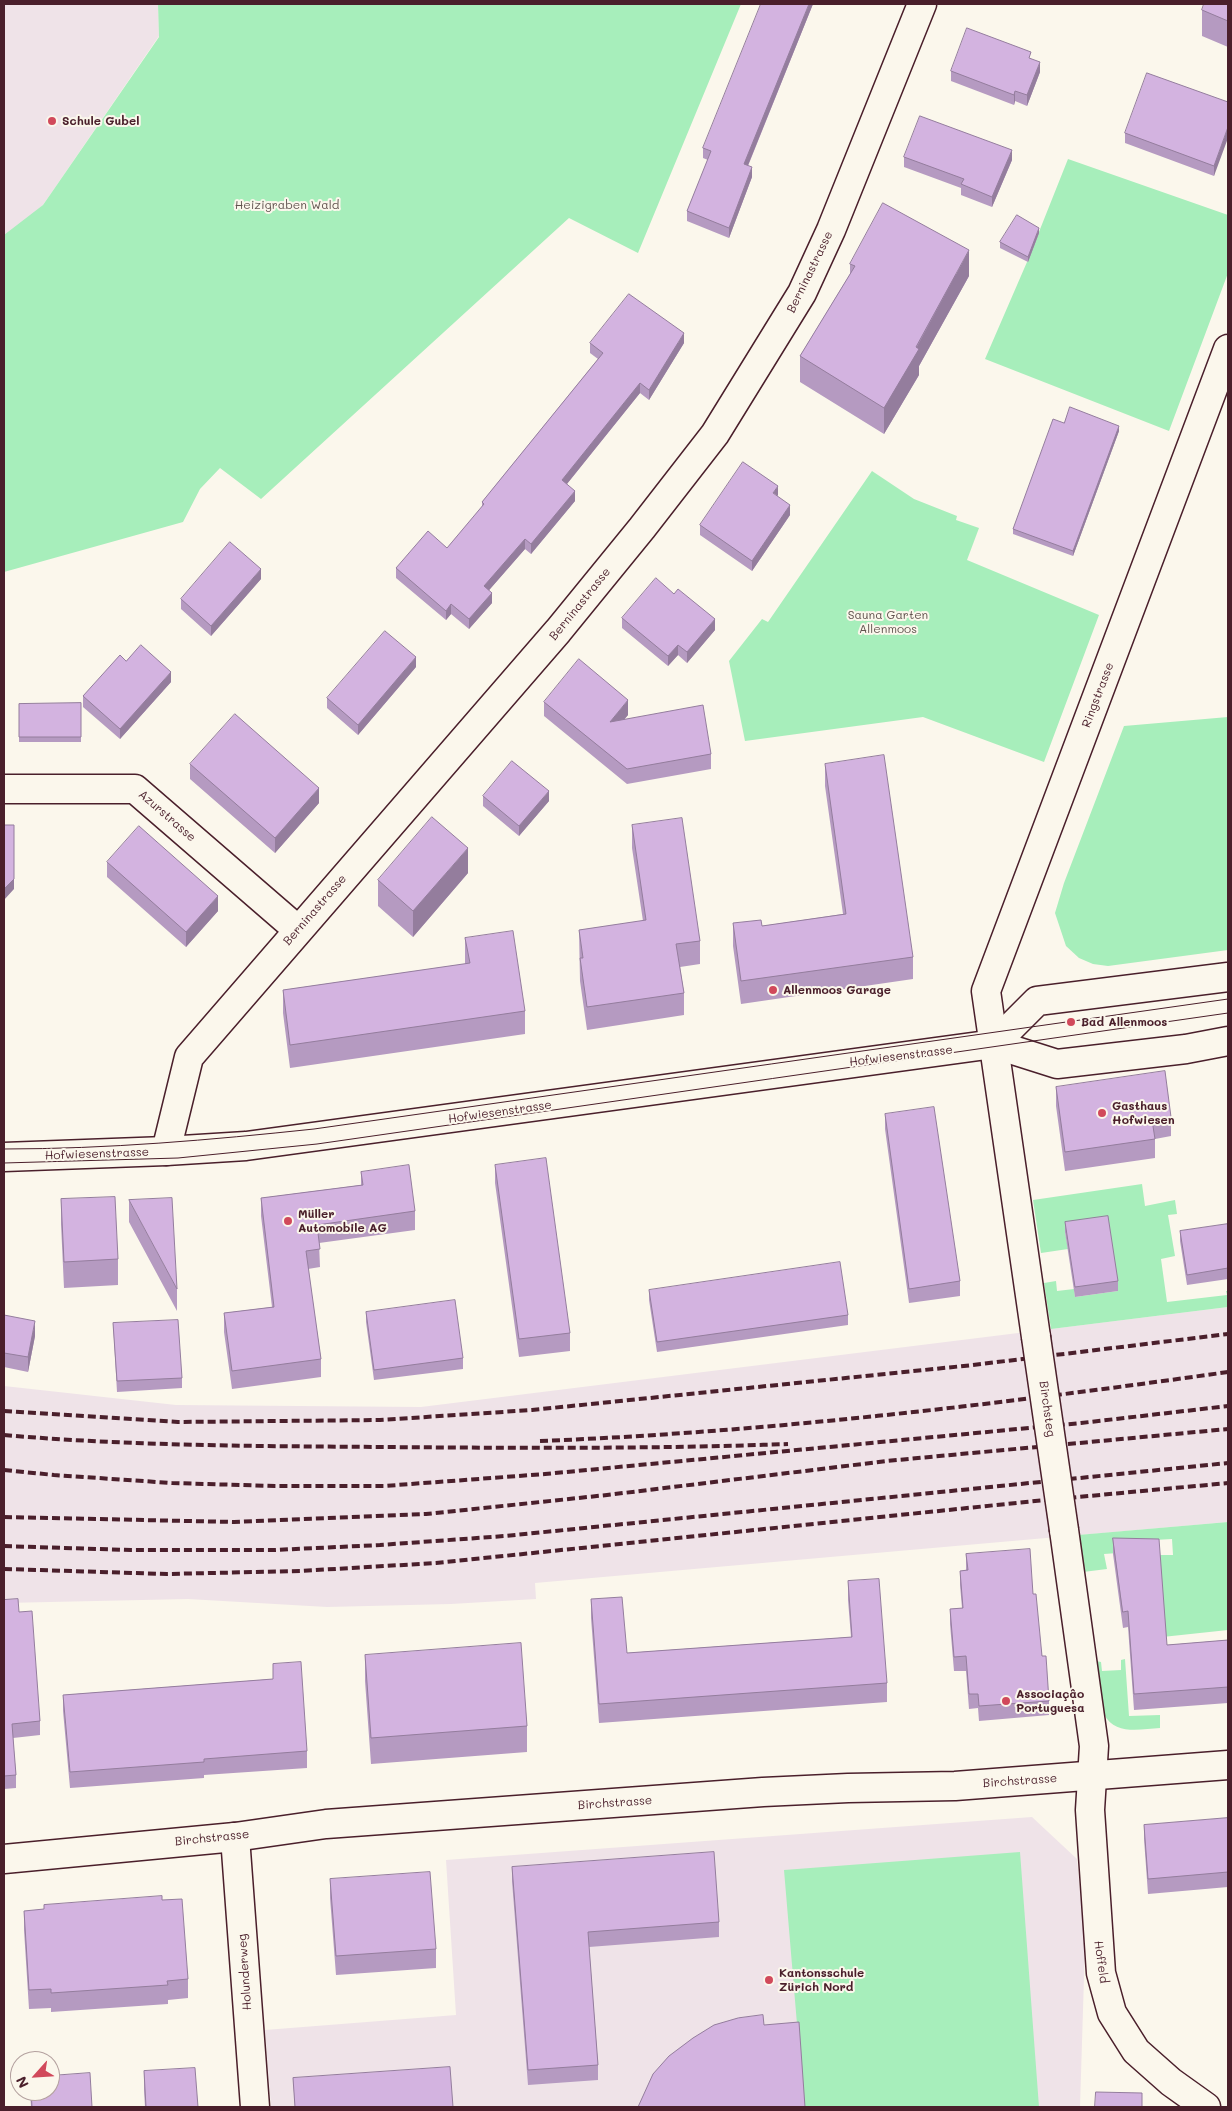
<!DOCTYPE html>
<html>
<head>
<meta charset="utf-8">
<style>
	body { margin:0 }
	#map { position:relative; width:1232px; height:2111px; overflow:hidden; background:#fbf7ec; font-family:Mali,sans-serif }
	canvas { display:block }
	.frame { position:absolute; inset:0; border:5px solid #4a1f2b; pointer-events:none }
	.north { position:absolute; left:10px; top:2051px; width:50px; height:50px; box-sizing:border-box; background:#fbf7ec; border:1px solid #b4a19f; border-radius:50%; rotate:244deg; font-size:14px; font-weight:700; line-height:20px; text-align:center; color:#4a1f2b }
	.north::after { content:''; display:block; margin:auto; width:18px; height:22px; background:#d1495b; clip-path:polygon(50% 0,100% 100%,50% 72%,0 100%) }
</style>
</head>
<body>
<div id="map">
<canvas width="1232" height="2111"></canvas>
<div class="frame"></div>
<div class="north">N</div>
</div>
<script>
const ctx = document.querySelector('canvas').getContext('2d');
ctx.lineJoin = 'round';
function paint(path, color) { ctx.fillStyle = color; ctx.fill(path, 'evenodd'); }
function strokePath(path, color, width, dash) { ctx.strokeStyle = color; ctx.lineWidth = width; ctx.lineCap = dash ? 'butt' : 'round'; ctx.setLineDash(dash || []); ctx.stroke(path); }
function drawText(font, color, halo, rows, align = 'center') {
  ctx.font = font + ' Mali,sans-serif'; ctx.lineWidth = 4; ctx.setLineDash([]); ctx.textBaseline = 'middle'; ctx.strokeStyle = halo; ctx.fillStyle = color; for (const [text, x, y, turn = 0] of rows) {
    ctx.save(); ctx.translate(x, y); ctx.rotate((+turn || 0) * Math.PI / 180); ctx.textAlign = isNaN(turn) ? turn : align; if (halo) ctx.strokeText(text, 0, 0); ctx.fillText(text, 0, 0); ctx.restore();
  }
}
paint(new Path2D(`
	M 4,4 L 158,4 L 159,36 L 43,205 L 4,243 Z
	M 1228,1307 L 1228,1522 L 535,1583 L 536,1599 L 451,1604 L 327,1607 L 188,1599 L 4,1603 L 4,1386 L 176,1405 L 421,1407 Z
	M 1032,1817 L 1077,1859 L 1085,1945 L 1080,2107 L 271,2107 L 265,2030 L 456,2015 L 446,1860 Z`), '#efe3e8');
paint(new Path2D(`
	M 158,4 L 741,4 L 638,253 L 569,218 L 261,499 L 220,468 L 200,489 L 183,522 L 4,572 L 4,235 L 43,205 L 159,37 Z
	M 1068,159 L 1228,215 L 1228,273 L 1169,431 L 985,359 L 1027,262 Z
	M 872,471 L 914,499 L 957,516 L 956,520 L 979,528 L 967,560 L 1099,615 L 1044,762 L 923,717 L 745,741 L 729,661 L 762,619 L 768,622 Z
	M 1228,717 L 1228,950 L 1108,966 L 1093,964 L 1079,958 L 1066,946 L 1055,913 L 1064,883 L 1124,726 Z
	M 1142,1184 L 1145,1206 L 1175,1200 L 1177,1214 L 1168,1215 L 1175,1256 L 1161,1259 L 1167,1302 L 1227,1295 L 1226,1291 L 1228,1291 L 1228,1307 L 1051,1329 L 1044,1283 L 1056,1281 L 1057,1291 L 1074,1289 L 1075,1297 L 1118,1291 L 1065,1232 L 1068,1249 L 1041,1253 L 1033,1200 Z
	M 1228,1522 L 1228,1630 L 1153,1638 L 1159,1555 L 1173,1555 L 1172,1539 L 1118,1542 L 1118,1553 L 1104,1554 L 1107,1569 L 1083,1572 L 1078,1535 Z
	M 1125,1659 L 1129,1716 L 1160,1715 L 1160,1728 C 1141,1729 1115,1736 1104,1714 L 1096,1661 L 1101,1662 L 1102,1671 L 1121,1670 L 1121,1660 Z
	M 1020,1852 L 1039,2107 L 804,2107 L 784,1870 Z`), '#a7eebb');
const minor = new Path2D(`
	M 4,789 L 135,789 L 298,930
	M 166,1151 L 189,1057 L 558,631 L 642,528 L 715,434 L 802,293 L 831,230 L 922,4
	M 1036,1337 L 986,991 L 1228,349
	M 1064,1530 L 1094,1746 L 1090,1810 L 1101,1973 L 1112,2013 L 1136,2051 L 1171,2082 L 1206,2107
	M 235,1837 L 255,2107`);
const tertiary = new Path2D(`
	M 994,1044 L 1037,1001 L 1228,977
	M 4,1157 L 166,1151 L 246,1146 L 994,1044 L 1057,1064 L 1186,1049 L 1228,1041`);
const secondary = new Path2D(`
	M 4,1859 L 235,1837 L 326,1824 L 763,1792 L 848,1788 L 955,1786 L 1228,1765`);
strokePath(minor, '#4a1f2b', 31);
strokePath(tertiary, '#4a1f2b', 31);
strokePath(secondary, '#4a1f2b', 31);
strokePath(minor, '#fbf7ec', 28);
strokePath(tertiary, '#fbf7ec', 28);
strokePath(secondary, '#fbf7ec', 28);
strokePath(new Path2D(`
	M 4,1149 C 108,1149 210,1140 314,1129 L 1228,999
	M 4,1163 L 178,1158 L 317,1144 L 1228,1013`), '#4a1f2b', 1);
strokePath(new Path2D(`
	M 4,1411 L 178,1422 L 380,1420 L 532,1410 L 973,1365 L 1228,1334
	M 4,1435 C 130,1446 256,1446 382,1447 C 518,1448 653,1449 788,1444
	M 540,1441 C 770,1432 1000,1404 1228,1372
	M 4,1470 L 54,1475 L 172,1483 L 275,1486 L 384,1486 L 545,1474 L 1081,1423 L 1228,1406
	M 4,1517 L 234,1522 L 426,1514 L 607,1495 L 887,1461 L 1228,1429
	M 4,1546 L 131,1550 L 274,1550 L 380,1545 L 505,1536 L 1228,1463
	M 4,1569 L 167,1574 L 300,1571 L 436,1563 L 1035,1501 L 1228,1483`), '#4a1f2b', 4, [8, 4]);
const minorBridge = new Path2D(`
	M 1036,1337 L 1064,1530`);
strokePath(minorBridge, '#4a1f2b', 31, []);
strokePath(minorBridge, '#fbf7ec', 28);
paint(new Path2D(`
	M 813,4 L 748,166 L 752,177 L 729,238 L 687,221 L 687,211 L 708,160 L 703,158 L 703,148 Z
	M 1228,4 L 1228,47 L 1202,36 L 1202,10 Z
	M 1031,59 L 1040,72 L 1027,106 L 1015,101 L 1014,105 L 951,81 L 951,71 Z
	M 1228,102 L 1214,176 L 1125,143 L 1125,133 Z
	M 904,157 L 1012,160 L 992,207 L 961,195 L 961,188 L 904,167 Z
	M 1039,233 L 1028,262 L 1000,248 L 1000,242 Z
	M 850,264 L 969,276 L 919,366 L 919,375 L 884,434 L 800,382 L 800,356 L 850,274 Z
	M 590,343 L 684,343 L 649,400 L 640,393 L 567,484 L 575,501 L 531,554 L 525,549 L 489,590 L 492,603 L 469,629 L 451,614 L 446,620 L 396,578 L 396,568 L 447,548 L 482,507 L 482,502 L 598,359 L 590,353 Z
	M 1064,423 L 1119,431 L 1073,556 L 1013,534 L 1013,529 Z
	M 777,496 L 790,515 L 752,571 L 700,535 L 700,525 Z
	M 261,579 L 211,636 L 181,609 L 181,599 Z
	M 674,594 L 715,630 L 687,663 L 678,655 L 668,666 L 622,628 L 622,618 Z
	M 126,661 L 171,682 L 120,739 L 83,707 L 83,696 Z
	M 416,667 L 358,735 L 327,708 L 327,698 Z
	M 544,702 L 628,715 L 624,719 L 711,754 L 711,769 L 627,784 L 544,716 Z
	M 81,703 L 81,742 L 19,742 L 19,704 Z
	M 190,764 L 319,803 L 275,853 L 190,779 Z
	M 825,764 L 913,957 L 913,979 L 741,1004 L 733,946 L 733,923 L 762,926 L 843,914 L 825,786 Z
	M 483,796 L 549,801 L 519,836 L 483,806 Z
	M 632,825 L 700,941 L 700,964 L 680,967 L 684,993 L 684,1015 L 587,1030 L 580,981 L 579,930 L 643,921 L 632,848 Z
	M 107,862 L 218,911 L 186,947 L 107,877 Z
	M 468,873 L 413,937 L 378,906 L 378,880 Z
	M 465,938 L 525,1011 L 525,1034 L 290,1068 L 283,1013 L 283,990 L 465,964 Z
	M 1056,1087 L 1171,1117 L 1171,1136 L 1155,1139 L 1155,1158 L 1065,1171 L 1056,1106 Z
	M 885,1114 L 960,1281 L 960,1296 L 909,1303 L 885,1129 Z
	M 495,1165 L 570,1333 L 570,1351 L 519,1357 L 495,1183 Z
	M 361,1172 L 415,1211 L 415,1230 L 319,1243 L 320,1267 L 308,1269 L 321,1359 L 321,1377 L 232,1389 L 224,1332 L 224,1313 L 272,1307 L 261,1216 L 261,1198 L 361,1185 Z
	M 61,1199 L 118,1259 L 118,1285 L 64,1288 L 61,1224 Z
	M 129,1200 L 177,1289 L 177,1311 L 129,1222 Z
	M 1065,1222 L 1118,1281 L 1118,1291 L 1075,1297 L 1065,1232 Z
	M 1228,1224 L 1228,1279 L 1187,1285 L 1180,1241 L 1180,1231 Z
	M 649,1290 L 848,1315 L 848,1325 L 657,1352 L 649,1300 Z
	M 366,1312 L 463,1358 L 463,1369 L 374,1380 L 366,1322 Z
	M 4,1315 L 35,1336 L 28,1372 L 4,1367 Z
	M 113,1323 L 182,1378 L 182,1388 L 117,1392 Z
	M 1113,1538 L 1167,1645 L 1228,1640 L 1228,1703 L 1134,1710 L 1128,1627 L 1123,1628 L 1113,1554 Z
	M 966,1554 L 1033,1594 L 1042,1656 L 1049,1701 L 1049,1715 L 979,1721 L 978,1708 L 969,1709 L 966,1671 L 954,1671 L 950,1624 L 950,1609 L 962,1608 L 960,1585 L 960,1571 L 966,1570 Z
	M 848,1581 L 887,1683 L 887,1702 L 599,1723 L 591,1618 L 591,1599 L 627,1653 L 851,1637 L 848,1600 Z
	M 4,1600 L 19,1612 L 40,1721 L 40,1735 L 13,1738 L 16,1775 L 16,1788 L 4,1789 Z
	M 365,1655 L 527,1726 L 527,1752 L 371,1764 L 365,1681 Z
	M 273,1664 L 307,1751 L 307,1768 L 204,1775 L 204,1778 L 70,1788 L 63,1711 L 63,1695 L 273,1679 Z
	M 1228,1818 L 1228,1887 L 1148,1894 L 1144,1839 L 1144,1825 Z
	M 512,1867 L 719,1922 L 719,1937 L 589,1947 L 598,2065 L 598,2080 L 528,2085 L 512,1881 Z
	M 330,1879 L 436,1949 L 436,1968 L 336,1975 L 330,1898 Z
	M 162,1900 L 188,1979 L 188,1998 L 168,2000 L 168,2004 L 51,2012 L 51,2008 L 29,2009 L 24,1930 L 24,1911 L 44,1910 L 44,1905 Z
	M 144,2071 L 198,2107 L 145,2107 L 144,2090 Z
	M 293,2078 L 453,2107 L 295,2107 Z
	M 30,2091 L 50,2091 L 92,2107 L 31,2107 Z`), '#b59ac1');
paint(new Path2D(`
	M 809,4 L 813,4 L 744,175 L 744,164 Z
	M 1040,62 L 1040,72 L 1027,106 L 1027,95 Z
	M 1015,91 L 1015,101 L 1014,105 L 1014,95 Z
	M 1228,127 L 1228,138 L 1214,176 L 1214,166 Z
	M 1012,150 L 1012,160 L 992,207 L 992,197 Z
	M 752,167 L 752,177 L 729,238 L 729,228 Z
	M 1039,228 L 1039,233 L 1028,262 L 1028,257 Z
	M 969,250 L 969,276 L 919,366 L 919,375 L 884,434 L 884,408 Z
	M 684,333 L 684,343 L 649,400 L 649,390 Z
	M 640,383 L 640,393 L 562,490 L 562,480 Z
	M 1119,426 L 1119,431 L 1073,556 L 1073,551 Z
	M 778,486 L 778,496 L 773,493 Z
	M 575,491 L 575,501 L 531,554 L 531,544 Z
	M 790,505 L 790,515 L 752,571 L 752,561 Z
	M 525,539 L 525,549 L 484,596 L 484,586 Z
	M 261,569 L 261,579 L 211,636 L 211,626 Z
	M 492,593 L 492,603 L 469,629 L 469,619 Z
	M 451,604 L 451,614 L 446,620 L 446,611 Z
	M 715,619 L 715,630 L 687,663 L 687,652 Z
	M 678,645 L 678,655 L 668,666 L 668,656 Z
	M 416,657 L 416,667 L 358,735 L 358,725 Z
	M 171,672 L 171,682 L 120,739 L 120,729 Z
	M 628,700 L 628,715 L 610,737 L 610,722 Z
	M 319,788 L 319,803 L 275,853 L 275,838 Z
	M 549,791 L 549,801 L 519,836 L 519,826 Z
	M 468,848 L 468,873 L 413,937 L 413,911 Z
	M 14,879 L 14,889 L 4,900 L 4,889 Z
	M 218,896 L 218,911 L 186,947 L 186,932 Z
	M 35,1321 L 35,1336 L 28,1372 L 28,1357 Z`), '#947d9d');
const building = new Path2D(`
	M 761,4 L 809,4 L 744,164 L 752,167 L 729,228 L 687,211 L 711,151 L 703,148 Z
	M 1204,4 L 1228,4 L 1228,21 L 1202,10 Z
	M 967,28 L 1031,52 L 1029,58 L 1040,62 L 1027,95 L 1015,91 L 1014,95 L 951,71 Z
	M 1147,73 L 1228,102 L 1228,127 L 1214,166 L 1125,133 Z
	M 920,116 L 1012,150 L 992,197 L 961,184 L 964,179 L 904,157 Z
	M 883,203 L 969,250 L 916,347 L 919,349 L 884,408 L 800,356 L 855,266 L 850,264 Z
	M 1017,215 L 1039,228 L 1028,257 L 1000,242 Z
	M 629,294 L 684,333 L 649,390 L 640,383 L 562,480 L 575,491 L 531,544 L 525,539 L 484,586 L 492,593 L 469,619 L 451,604 L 446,611 L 396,568 L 428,531 L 447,548 L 484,504 L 482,502 L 603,353 L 590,343 Z
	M 1070,407 L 1119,426 L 1073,551 L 1013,529 L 1053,419 L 1064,423 Z
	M 743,462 L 778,486 L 773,493 L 790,505 L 752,561 L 700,525 Z
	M 230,542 L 261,569 L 211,626 L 181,599 Z
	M 656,578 L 674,594 L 678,589 L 715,619 L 687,652 L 678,645 L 668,656 L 622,618 Z
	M 385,631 L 416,657 L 358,725 L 327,698 Z
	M 141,645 L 171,672 L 120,729 L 83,696 L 120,655 L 126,661 Z
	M 579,659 L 628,700 L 610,722 L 703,705 L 711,754 L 627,769 L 544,702 Z
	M 81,703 L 81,737 L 19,737 L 19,704 Z
	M 235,714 L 319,788 L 275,838 L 190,764 Z
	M 884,755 L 913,957 L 741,981 L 733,923 L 761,920 L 762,926 L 846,914 L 825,764 Z
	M 512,761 L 549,791 L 519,826 L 483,796 Z
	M 432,817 L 468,848 L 413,911 L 378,880 Z
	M 682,818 L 700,941 L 676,944 L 684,993 L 587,1007 L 580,958 L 583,958 L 579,930 L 646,920 L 632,825 Z
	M 4,825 L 14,825 L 14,879 L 4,889 Z
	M 139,826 L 218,896 L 186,932 L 107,862 Z
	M 513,931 L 525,1011 L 290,1045 L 283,990 L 470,963 L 465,938 Z
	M 1165,1071 L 1171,1117 L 1152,1120 L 1155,1139 L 1065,1152 L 1056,1087 Z
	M 934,1107 L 960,1281 L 909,1289 L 885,1114 Z
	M 546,1158 L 570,1333 L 519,1339 L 495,1165 Z
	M 409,1165 L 415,1211 L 317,1225 L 320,1249 L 306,1251 L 321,1359 L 232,1371 L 224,1313 L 274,1307 L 261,1198 L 363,1185 L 361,1172 Z
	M 115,1197 L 118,1259 L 64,1262 L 61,1199 Z
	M 172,1198 L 177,1289 L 129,1200 Z
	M 1108,1216 L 1118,1281 L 1075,1287 L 1065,1222 Z
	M 1228,1224 L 1228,1268 L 1187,1275 L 1180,1231 Z
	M 840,1262 L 848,1315 L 657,1342 L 649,1290 Z
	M 455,1300 L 463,1358 L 374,1370 L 366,1312 Z
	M 4,1315 L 35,1321 L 28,1357 L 4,1353 Z
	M 178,1320 L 182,1378 L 117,1381 L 113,1323 Z
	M 1113,1538 L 1159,1539 L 1167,1645 L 1228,1640 L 1228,1687 L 1134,1694 L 1128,1611 L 1123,1612 Z
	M 1030,1549 L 1033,1594 L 1036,1594 L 1042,1656 L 1046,1656 L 1049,1701 L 979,1706 L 978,1694 L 969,1694 L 966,1656 L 954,1657 L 950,1609 L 963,1608 L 960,1571 L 968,1570 L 966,1554 Z
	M 879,1579 L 887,1683 L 599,1704 L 591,1599 L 622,1597 L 627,1653 L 852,1637 L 848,1581 Z
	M 18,1599 L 19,1612 L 32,1611 L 40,1721 L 12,1724 L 16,1775 L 4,1776 L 4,1600 Z
	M 521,1643 L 527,1726 L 371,1738 L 365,1655 Z
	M 301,1662 L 307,1751 L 204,1759 L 204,1762 L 70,1772 L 63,1695 L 273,1679 L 273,1664 Z
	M 1228,1818 L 1228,1872 L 1148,1879 L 1144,1825 Z
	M 714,1852 L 719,1922 L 588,1932 L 598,2065 L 528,2070 L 512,1867 Z
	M 430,1872 L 436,1949 L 336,1956 L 330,1879 Z
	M 162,1896 L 162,1900 L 182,1899 L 188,1979 L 167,1981 L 168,1985 L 51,1993 L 51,1989 L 29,1990 L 24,1911 L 44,1909 L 44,1905 Z
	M 763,2015 L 764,2025 L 799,2022 L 805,2107 L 638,2107 L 653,2074 L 669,2056 L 693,2038 L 714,2025 L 738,2018 Z
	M 450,2067 L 453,2107 L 295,2107 L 293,2078 Z
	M 195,2068 L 198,2107 L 146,2107 L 144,2071 Z
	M 90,2073 L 92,2107 L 32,2107 L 31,2091 L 50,2091 L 50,2076 Z
	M 1096,2092 L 1142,2093 L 1142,2107 L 1095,2107 Z`);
paint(building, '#d3b3e0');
strokePath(building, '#947d9d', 1);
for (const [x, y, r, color] of [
	[52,121,5,"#d1495b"],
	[773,990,5,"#d1495b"],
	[1071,1022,5,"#d1495b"],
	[1102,1113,5,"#d1495b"],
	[288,1221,5,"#d1495b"],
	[1006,1701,5,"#d1495b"],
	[769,1980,5,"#d1495b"]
]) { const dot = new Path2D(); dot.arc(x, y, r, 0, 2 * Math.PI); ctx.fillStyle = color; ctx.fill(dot); strokePath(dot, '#fbf7ec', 2); }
drawText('bold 12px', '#4a1f2b', '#fbf7ec', [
	["Schule Gubel",62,121],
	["Allenmoos Garage",783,990],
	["Bad Allenmoos",1081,1022],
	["Gasthaus",1112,1106],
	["Hofwiesen",1112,1120],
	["Müller",298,1214],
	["Automobile AG",298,1228],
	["Associaçâo",1016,1694],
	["Portuguesa",1016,1708],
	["Kantonsschule",779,1973],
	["Zürich Nord",779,1987]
], 'left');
drawText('12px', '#61534f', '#fbf7ec', [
	["Heizigraben Wald",287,205],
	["Sauna Garten",888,615],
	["Allenmoos",888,629]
]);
drawText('12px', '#4a1f2b', '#fbf7ec', [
	["Berninastrasse",810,272,-64],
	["Berninastrasse",580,604,-51],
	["Ringstrasse",1098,695,-69],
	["Azurstrasse",167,816,41],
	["Berninastrasse",315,910,-49],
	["Hofwiesenstrasse",901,1056,-7],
	["Hofwiesenstrasse",500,1112,-8],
	["Hofwiesenstrasse",97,1154,-2],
	["Birchsteg",1047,1409,82],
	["Birchstrasse",1020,1781,-4],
	["Birchstrasse",615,1803,-4],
	["Birchstrasse",212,1838,-6],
	["Hoffeld",1101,1962,82],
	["Holunderweg",245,1972,-94]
]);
</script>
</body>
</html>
